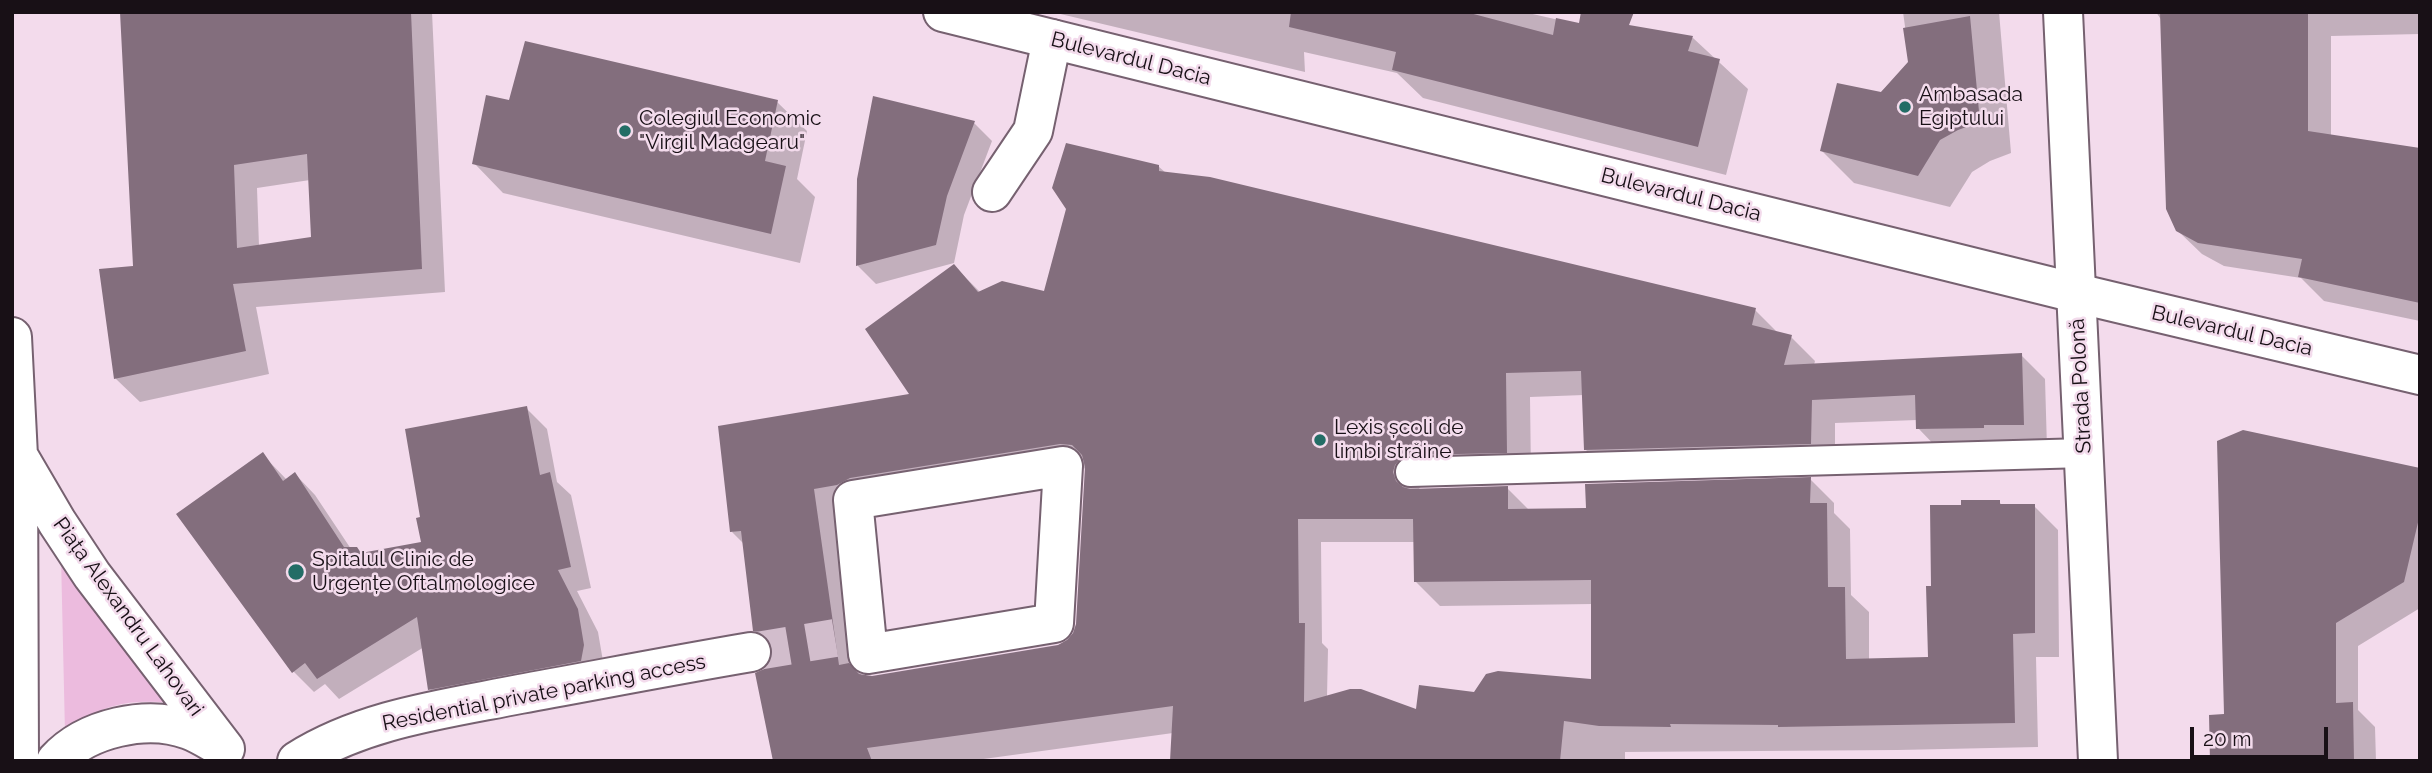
<!DOCTYPE html>
<html>
<head>
<meta charset="utf-8">
<style>
	body { margin:0 }
	#map { position:relative; width:2432px; height:773px; overflow:hidden; background:#f3dbec; font-family:Raleway,sans-serif }
	canvas { display:block }
	.frame { position:absolute; inset:0; border:14px solid #181016; pointer-events:none }
	.scale { position:absolute; left:2190px; top:727px; width:138px; height:32px; box-sizing:border-box; border:4px solid #181016; border-top:0; padding-left:9px; font-size:21px; line-height:24px; white-space:nowrap; color:#181016; -webkit-text-stroke:5px #f3dbec; paint-order:stroke }
</style>
</head>
<body>
<div id="map">
<canvas width="2432" height="773"></canvas>
<div class="frame"></div>
<div class="scale">20 m</div>
</div>
<script>
const ctx = document.querySelector('canvas').getContext('2d');
ctx.lineJoin = 'round';
function paint(path, color) { ctx.fillStyle = color; ctx.fill(path, 'evenodd'); }
function strokePath(path, color, width, dash) { ctx.strokeStyle = color; ctx.lineWidth = width; ctx.lineCap = dash ? 'butt' : 'round'; ctx.setLineDash(dash || []); ctx.stroke(path); }
function drawText(font, color, halo, rows, align = 'center') {
  ctx.font = font + ' Raleway,sans-serif'; ctx.lineWidth = 5; ctx.setLineDash([]); ctx.textBaseline = 'middle'; ctx.strokeStyle = halo; ctx.fillStyle = color; for (const [text, x, y, turn = 0] of rows) {
    ctx.save(); ctx.translate(x, y); ctx.rotate((+turn || 0) * Math.PI / 180); ctx.textAlign = isNaN(turn) ? turn : align; if (halo) ctx.strokeText(text, 0, 0); ctx.fillText(text, 0, 0); ctx.restore();
  }
}
paint(new Path2D(`
	M 61,557 L 173,703 C 126,699 102,704 65,733 Z`), '#ecbbde');
paint(new Path2D(`
	M 121,12 L 432,12 L 445,292 L 256,307 L 269,374 L 140,402 L 116,379 L 135,267 ZM 310,180 L 313,238 L 259,246 L 257,188 Z
	M 1052,12 L 1524,12 L 1585,26 L 1584,19 L 1693,38 L 1748,89 L 1726,175 L 1423,98 L 1397,73 L 1304,52 L 1305,72 Z
	M 1903,12 L 1999,12 L 2011,153 L 1990,161 L 1972,172 L 1950,207 L 1854,183 L 1822,151 L 1910,63 Z
	M 2156,12 L 2420,12 L 2420,34 L 2331,36 L 2331,136 L 2420,149 L 2420,321 L 2324,301 L 2301,278 L 2224,266 L 2202,254 L 2177,230 L 2162,21 Z
	M 777,102 L 807,131 L 797,179 L 815,197 L 800,263 L 503,193 L 474,163 Z
	M 974,123 L 992,141 L 964,215 L 954,263 L 876,284 L 858,266 L 859,179 Z
	M 1158,166 L 1166,173 L 1755,310 L 1778,333 L 1791,337 L 1815,361 L 1814,365 L 2021,355 L 2045,379 L 2047,448 L 1942,453 L 1918,428 L 1917,420 L 1835,423 L 1835,468 L 1610,474 L 1586,450 L 1584,395 L 1530,397 L 1531,476 L 1425,482 L 1418,490 L 1507,488 L 1529,510 L 1588,509 L 1810,479 L 1834,503 L 1834,513 L 1850,529 L 1851,595 L 1869,612 L 1869,660 L 1929,659 L 1933,588 L 1963,507 L 1999,502 L 2003,506 L 2034,506 L 2058,530 L 2059,657 L 2036,657 L 2038,747 L 1898,750 L 1625,752 L 1625,761 L 1172,761 L 1173,733 L 969,761 L 775,761 L 766,671 L 773,661 L 774,650 L 755,630 L 744,544 L 732,532 L 912,396 L 954,266 L 980,292 L 1045,293 ZM 1087,468 L 1078,625 L 1074,635 L 1058,646 L 872,677 L 861,676 L 837,513 L 874,502 ZM 1321,542 L 1415,542 L 1416,582 L 1440,606 L 1593,604 L 1592,681 L 1475,694 L 1417,711 L 1327,697 L 1328,649 L 1322,643 Z
	M 526,408 L 547,429 L 557,482 L 571,495 L 591,588 L 577,591 L 598,632 L 604,667 L 451,710 L 430,689 L 424,647 L 339,699 L 325,684 L 314,692 L 293,671 L 262,454 L 287,480 L 295,474 L 315,495 L 351,549 L 362,555 L 424,544 Z
	M 2420,470 L 2420,608 L 2358,646 L 2358,710 L 2375,727 L 2376,761 L 2211,761 L 2226,716 Z`), '#0003');
paint(new Path2D(`
	M 120,12 L 411,12 L 422,269 L 233,284 L 246,351 L 114,379 L 99,269 L 133,266 ZM 307,154 L 311,237 L 237,248 L 234,165 Z
	M 1291,12 L 1466,12 L 1553,35 L 1556,18 L 1579,23 L 1581,12 L 1634,12 L 1629,25 L 1693,36 L 1688,51 L 1720,59 L 1698,147 L 1392,70 L 1396,52 L 1289,27 Z
	M 2160,12 L 2308,12 L 2308,131 L 2420,148 L 2420,303 L 2298,277 L 2302,259 L 2198,243 L 2176,231 L 2166,209 Z
	M 1970,16 L 1980,122 L 1958,130 L 1940,140 L 1918,176 L 1820,151 L 1837,83 L 1881,92 L 1908,62 L 1903,28 Z
	M 525,41 L 778,100 L 765,161 L 786,166 L 771,234 L 472,164 L 486,95 L 509,100 Z
	M 873,96 L 975,121 L 947,196 L 936,245 L 856,266 L 857,179 Z
	M 1066,143 L 1159,165 L 1159,171 L 1210,177 L 1756,308 L 1752,325 L 1792,335 L 1784,365 L 2022,353 L 2024,425 L 1984,425 L 1984,428 L 1916,429 L 1915,395 L 1812,400 L 1811,444 L 1584,450 L 1581,371 L 1506,373 L 1507,453 L 1409,455 L 1401,458 L 1395,465 L 1393,472 L 1396,481 L 1403,487 L 1410,489 L 1508,486 L 1508,509 L 1586,508 L 1585,484 L 1811,477 L 1810,503 L 1827,503 L 1828,587 L 1845,587 L 1846,659 L 1928,657 L 1926,586 L 1931,586 L 1930,505 L 1961,505 L 1961,500 L 2000,500 L 2000,504 L 2035,504 L 2035,633 L 2013,634 L 2015,723 L 1778,727 L 1778,725 L 1670,724 L 1671,727 L 1599,726 L 1564,721 L 1560,761 L 1170,761 L 1173,706 L 867,748 L 872,761 L 773,761 L 755,673 L 764,669 L 771,660 L 773,649 L 767,638 L 759,632 L 753,631 L 741,531 L 730,532 L 718,426 L 909,394 L 865,329 L 954,264 L 978,292 L 1002,281 L 1044,291 L 1066,209 L 1052,188 ZM 1060,444 L 1072,445 L 1082,455 L 1085,467 L 1076,624 L 1073,633 L 1067,640 L 1058,645 L 872,676 L 859,674 L 849,663 L 839,665 L 814,489 L 837,485 L 850,478 ZM 1298,519 L 1413,519 L 1414,582 L 1591,580 L 1591,679 L 1498,671 L 1486,674 L 1474,692 L 1419,685 L 1416,709 L 1361,689 L 1350,689 L 1304,702 L 1305,623 L 1299,623 Z
	M 527,406 L 540,475 L 550,472 L 571,567 L 558,570 L 578,609 L 584,645 L 581,661 L 428,690 L 417,617 L 317,679 L 305,663 L 292,673 L 176,514 L 263,452 L 283,481 L 295,472 L 344,547 L 357,547 L 361,553 L 421,542 L 416,518 L 420,517 L 405,429 Z
	M 2243,430 L 2420,468 L 2420,514 L 2404,582 L 2336,623 L 2336,703 L 2353,702 L 2354,761 L 2210,761 L 2209,715 L 2224,714 L 2217,441 Z`), '#836e7d');
strokePath(new Path2D(`
	M 751,652 L 835,638`), '#d2bdcc', 38, [38, 19]);
const service = new Path2D(`
	M 1410,472 L 2085,453`);
const minor = new Path2D(`
	M 992,192 L 1033,131 L 1052,39
	M 1063,466 L 1054,623 L 868,654 L 853,500 Z
	M 297,761 C 363,719 445,709 520,694 C 597,680 674,665 751,652`);
const tertiary = new Path2D(`
	M 2063,12 L 2098,761
	M 12,337 L 18,456 L 19,761
	M 19,457 L 57,522 L 92,575 L 225,749
	M 56,761 C 86,728 147,714 189,730 C 200,734 212,742 223,748`);
const secondary = new Path2D(`
	M 943,12 L 2076,293 L 2420,375`);
strokePath(service, '#766170', 32);
strokePath(minor, '#766170', 42);
strokePath(tertiary, '#766170', 42);
strokePath(secondary, '#766170', 42);
strokePath(service, '#fff', 28);
strokePath(minor, '#fff', 38);
strokePath(tertiary, '#fff', 38);
strokePath(secondary, '#fff', 38);
for (const [x, y, r, color] of [
	[1905,107,7,"#236d66"],
	[625,131,7,"#236d66"],
	[1320,440,7,"#236d66"],
	[296,572,9,"#236d66"]
]) { const dot = new Path2D(); dot.arc(x, y, r, 0, 2 * Math.PI); ctx.fillStyle = color; ctx.fill(dot); strokePath(dot, '#f3dbec', 2.5); }
drawText('21px', '#181016', '#f3dbec', [
	["Bulevardul Dacia",1131,59,14],
	["Bulevardul Dacia",1681,195,14],
	["Bulevardul Dacia",2232,331,13],
	["Strada Polonă",2081,386,-93],
	["Piața Alexandru Lahovari",128,617,54],
	["Residential private parking access",544,693,-11]
]);
drawText('21px', '#181016', '#f3dbec', [
	["Ambasada",1919,95],
	["Egiptului",1919,119],
	["Colegiul Economic",639,119],
	["\"Virgil Madgearu\"",639,143],
	["Lexis școli de",1334,428],
	["limbi străine",1334,452],
	["Spitalul Clinic de",312,560],
	["Urgențe Oftalmologice",312,584]
], 'left');
</script>
</body>
</html>
